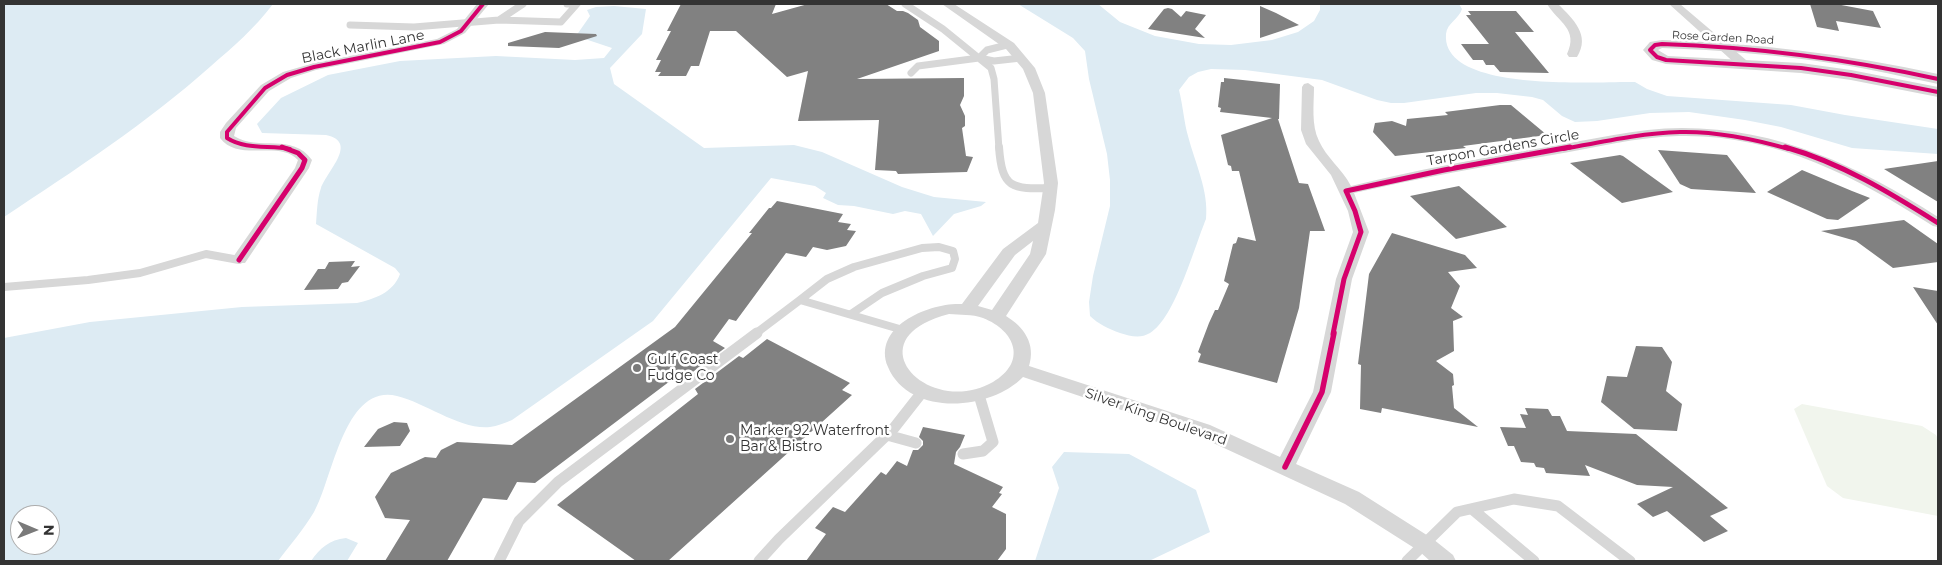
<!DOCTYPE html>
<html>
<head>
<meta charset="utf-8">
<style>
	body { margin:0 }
	#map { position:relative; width:1942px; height:565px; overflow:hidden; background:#fff; font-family:Montserrat,sans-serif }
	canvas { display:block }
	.frame { position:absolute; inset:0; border:5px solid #333; pointer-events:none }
	.north { position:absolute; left:10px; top:505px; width:50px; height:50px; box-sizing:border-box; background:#fff; border:1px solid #adadad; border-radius:50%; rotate:91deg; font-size:14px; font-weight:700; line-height:20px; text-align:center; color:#333 }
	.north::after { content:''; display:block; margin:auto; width:18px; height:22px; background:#7a7a7a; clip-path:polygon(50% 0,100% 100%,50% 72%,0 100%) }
</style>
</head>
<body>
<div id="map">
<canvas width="1942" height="565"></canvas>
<div class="frame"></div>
<div class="north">N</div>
</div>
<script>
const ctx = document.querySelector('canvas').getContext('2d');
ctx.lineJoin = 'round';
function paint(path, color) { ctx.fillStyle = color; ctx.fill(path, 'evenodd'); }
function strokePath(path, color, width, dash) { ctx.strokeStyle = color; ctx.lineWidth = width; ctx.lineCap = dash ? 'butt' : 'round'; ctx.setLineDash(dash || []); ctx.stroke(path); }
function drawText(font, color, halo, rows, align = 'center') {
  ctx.font = font + ' Montserrat,sans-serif'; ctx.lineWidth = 5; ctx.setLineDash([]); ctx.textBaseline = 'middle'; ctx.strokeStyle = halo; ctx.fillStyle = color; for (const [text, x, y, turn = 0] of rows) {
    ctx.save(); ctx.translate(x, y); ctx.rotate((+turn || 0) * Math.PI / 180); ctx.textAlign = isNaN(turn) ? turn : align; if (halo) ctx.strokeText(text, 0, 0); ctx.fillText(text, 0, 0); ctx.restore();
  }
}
paint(new Path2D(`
	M 1802,404 L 1922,426 L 1936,435 L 1938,439 L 1938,516 L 1843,498 L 1827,486 L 1794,409 Z`), '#f1f5ed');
paint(new Path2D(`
	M 4,4 L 273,4 C 254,29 234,46 211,66 C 147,123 75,170 4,217 Z
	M 1018,4 L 1098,4 L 1120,22 L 1155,36 L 1199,44 L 1231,45 L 1272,40 L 1298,32 L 1314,21 L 1320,10 L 1320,4 L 1459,4 L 1462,9 C 1459,19 1447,23 1446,34 C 1441,94 1599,81 1635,82 L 1647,89 L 1667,96 L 1791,105 L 1845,115 L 1938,129 L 1938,154 L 1852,148 L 1781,127 L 1745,120 L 1689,112 L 1650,113 L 1597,121 L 1575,122 L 1562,116 L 1543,100 L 1532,97 L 1497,93 L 1476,93 L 1404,103 L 1391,103 L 1377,100 L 1322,80 L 1245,70 L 1211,69 L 1198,72 L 1189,77 L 1179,90 C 1183,106 1184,122 1188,136 C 1195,163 1209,191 1206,219 C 1194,248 1175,318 1150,333 C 1140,339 1130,336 1120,333 C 1109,329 1098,324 1090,316 L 1089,302 L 1093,276 L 1110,206 L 1110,180 L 1107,154 L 1089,79 L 1085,51 L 1073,38 Z
	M 614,6 L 646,9 L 642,34 L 610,68 L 614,84 L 704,148 L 794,145 L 822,152 L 902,187 L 934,197 L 986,202 L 981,206 L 954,214 L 933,236 L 921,214 L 905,211 L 893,214 L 854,206 L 838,205 L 823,198 L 826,193 L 815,186 L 771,178 L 653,321 L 512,420 C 505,423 497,426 490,427 C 460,430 426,403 397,396 C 344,383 333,479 314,512 C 304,529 290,545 278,561 L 4,561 L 4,338 L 90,322 L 242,307 L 357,303 C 374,299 393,293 400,274 L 395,268 L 316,224 C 317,213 317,199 321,188 C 327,171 359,142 326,135 L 262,133 L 257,124 L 281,98 L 328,75 L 400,61 L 496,56 L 575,60 L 604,58 L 612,48 L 576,36 L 590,16 L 587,10 L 596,7 ZM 20,515 L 50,515 L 50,545 L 20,545 Z
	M 1064,452 L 1129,454 L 1196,490 L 1210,532 L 1149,561 L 1035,561 L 1059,488 L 1052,467 Z
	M 346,538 L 358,543 L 347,561 L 311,561 C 320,548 329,540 346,538 Z`), '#ddebf3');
paint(new Path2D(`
	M 681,4 L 776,4 L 772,14 L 808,4 L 886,4 L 897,11 L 903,11 L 908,13 L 918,20 L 920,27 L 939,41 L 939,51 L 857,79 L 964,78 L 964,96 L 960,105 L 965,116 L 965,126 L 962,128 L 966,156 L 973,157 L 967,172 L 898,174 L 896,171 L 875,170 L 879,120 L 798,121 L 808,71 L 787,77 L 736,31 L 710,31 L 699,66 L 691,66 L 686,76 L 658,76 L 661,72 L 655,72 L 661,60 L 656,60 L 671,31 L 667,31 Z
	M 1810,4 L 1836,4 L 1873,11 L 1881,28 L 1836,21 L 1839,31 L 1817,27 Z
	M 1260,6 L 1276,13 L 1299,25 L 1260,38 Z
	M 1168,8 L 1172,9 L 1181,17 L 1186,11 L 1206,15 L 1195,29 L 1205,38 L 1148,29 L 1164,9 Z
	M 1468,11 L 1516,11 L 1534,32 L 1515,32 L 1549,73 L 1500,72 L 1494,65 L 1486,65 L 1483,60 L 1473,60 L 1461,44 L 1489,44 L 1466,15 L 1471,15 Z
	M 545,32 L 596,34 L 597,36 L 559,48 L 508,46 L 508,43 Z
	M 1224,78 L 1280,84 L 1279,119 L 1278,119 L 1299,183 L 1308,184 L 1325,231 L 1310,231 L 1299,308 L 1277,383 L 1198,362 L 1201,354 L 1198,352 L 1209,323 L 1215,310 L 1218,310 L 1229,284 L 1224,281 L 1233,244 L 1236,243 L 1238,237 L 1256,241 L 1239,171 L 1232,171 L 1231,166 L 1228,165 L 1221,135 L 1272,118 L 1220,112 L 1221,108 L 1218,107 L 1221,82 L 1224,82 Z
	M 1500,105 L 1511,105 L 1547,135 L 1463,146 L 1466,148 L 1395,156 L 1373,132 L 1375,123 L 1392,121 L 1406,126 L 1407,119 L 1448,115 L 1445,112 Z
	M 1658,150 L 1727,155 L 1756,193 L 1691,189 L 1680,184 Z
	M 1620,155 L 1623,156 L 1673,192 L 1622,203 L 1570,163 Z
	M 1938,161 L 1938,202 L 1884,169 Z
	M 1802,170 L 1852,191 L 1870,198 L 1838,220 L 1827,219 L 1767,192 Z
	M 1459,186 L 1507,227 L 1456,239 L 1410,196 Z
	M 777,201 L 843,214 L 838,222 L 851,224 L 847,230 L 856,231 L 846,246 L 827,250 L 813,247 L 806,257 L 786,253 L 736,321 L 729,319 L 713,341 L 725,348 L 686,377 L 682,372 L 535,483 L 517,482 L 507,500 L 483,498 L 447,561 L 385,561 L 410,520 L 385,518 L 375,497 L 391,473 L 425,457 L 436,458 L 441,450 L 457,442 L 512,445 L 675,327 L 752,233 L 749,233 L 769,208 L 771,208 Z
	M 1904,220 L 1938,244 L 1938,262 L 1893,268 L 1856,241 L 1821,231 Z
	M 1392,233 L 1465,255 L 1477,268 L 1448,272 L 1460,286 L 1451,308 L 1463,317 L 1453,321 L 1454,351 L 1436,361 L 1453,374 L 1454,385 L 1452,386 L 1454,408 L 1478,427 L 1382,408 L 1381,413 L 1360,409 L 1361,365 L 1358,364 L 1369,274 Z
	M 355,261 L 351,267 L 360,266 L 348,282 L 342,283 L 338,289 L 304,290 L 318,269 L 325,269 L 329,262 Z
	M 1913,287 L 1938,291 L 1938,325 Z
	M 767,339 L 850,383 L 842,390 L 852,395 L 668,561 L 636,561 L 557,505 L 698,394 L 695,389 L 739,356 L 743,358 Z
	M 1636,346 L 1662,347 L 1672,362 L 1666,391 L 1682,404 L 1677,431 L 1634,429 L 1601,402 L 1607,376 L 1627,377 Z
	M 1525,408 L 1548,409 L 1552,416 L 1560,416 L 1567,431 L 1636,434 L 1728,508 L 1710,516 L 1728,531 L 1704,542 L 1667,511 L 1653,517 L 1637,504 L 1673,487 L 1637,485 L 1585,465 L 1590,476 L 1546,473 L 1544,468 L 1536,467 L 1534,463 L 1521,462 L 1514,446 L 1508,446 L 1500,427 L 1526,428 L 1520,414 L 1528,415 Z
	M 394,422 L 407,423 L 410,431 L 400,446 L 364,447 L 378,429 Z
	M 923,427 L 965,435 L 960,447 L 956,452 L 954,464 L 1003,487 L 999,493 L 1002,494 L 992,507 L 1006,514 L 1006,549 L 997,561 L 806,561 L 826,534 L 815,528 L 833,507 L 845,512 L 881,472 L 886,475 L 897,461 L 907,466 L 913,450 L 918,450 L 923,445 L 923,441 L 919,437 Z`), '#818181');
strokePath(new Path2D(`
	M 905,4 L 943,29 L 991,68 L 994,79 L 999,149
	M 499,20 L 523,4
	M 350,25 L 414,27 L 499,20 L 561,22 L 577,4 L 567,4
	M 1007,45 L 987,50 L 979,58 L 994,61 L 1021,58
	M 911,73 L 918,66 L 979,58`), '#d7d7d7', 7);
strokePath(new Path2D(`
	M 999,147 C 1002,189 1012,189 1050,188
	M 4,287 L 88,280 L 140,273 L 206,254 L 239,260
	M 800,300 L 827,279 L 854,267 L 922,248 L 939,247 L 953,251 L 955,259 L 952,268 L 923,276 L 882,293 L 851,314
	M 755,334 L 800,300 L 903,330`), '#d7d7d7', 8);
strokePath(new Path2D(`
	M 887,435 L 916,443
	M 963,454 L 983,451 L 993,442 L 979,395
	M 1472,509 L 1534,561
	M 499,561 L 519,521 L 558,482 L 757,333
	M 759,561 L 779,539 L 894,428 L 923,391
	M 1407,561 L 1457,512 L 1514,499 L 1558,506 L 1630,561`), '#d7d7d7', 11);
paint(new Path2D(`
	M 477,4 L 489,4 L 465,33 L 444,44 L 316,70 L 291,78 L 269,91 L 236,128 L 234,136 C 259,152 292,132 312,160 L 309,168 L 245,263 L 233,263 L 231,260 L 295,168 L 298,160 C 279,139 239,163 220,138 L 220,132 L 226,123 L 261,85 L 283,72 L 314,63 L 437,39 L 457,29 Z
	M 942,4 L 954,4 L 1014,43 L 1035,68 L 1045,93 L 1058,183 L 1055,210 L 1046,254 L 1006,316 C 1024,327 1036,344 1029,366 L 1210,425 L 1280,457 L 1313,392 L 1336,279 L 1353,232 L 1348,211 L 1331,175 L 1306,144 L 1301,130 L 1302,87 L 1304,84 L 1308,83 L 1314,87 C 1314,104 1311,125 1319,141 C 1326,157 1342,169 1351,186 C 1416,170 1481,158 1547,147 C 1591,140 1636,128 1682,128 C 1778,128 1859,166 1938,217 L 1938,227 L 1933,226 C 1855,176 1775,134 1679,136 C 1636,137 1594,148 1552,155 C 1486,166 1420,178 1354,193 L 1369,232 L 1352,279 L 1331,392 L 1296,464 L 1359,492 L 1433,539 L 1453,555 L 1456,561 L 1430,561 L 1419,551 L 1345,504 L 1196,435 L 1023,377 C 990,411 909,417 888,367 C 871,326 931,302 962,304 L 1003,249 L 1038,223 L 1044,183 L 1033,93 L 1023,69 L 1006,49 ZM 1033,241 L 1030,254 L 992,310 L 978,306 L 1015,255 ZM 949,314 C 960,315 972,314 983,318 C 1016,331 1027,362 993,382 C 929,419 851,339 949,314 Z
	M 1547,4 L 1558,4 C 1573,19 1591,35 1577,57 L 1569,57 L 1567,54 C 1579,29 1558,22 1547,4 Z
	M 1669,4 L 1680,4 L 1746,60 L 1748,63 L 1746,66 L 1738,66 Z`), '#d7d7d7');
paint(new Path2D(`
	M 1662,40 C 1755,43 1847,54 1938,74 L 1938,84 C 1904,77 1871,69 1837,64 C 1779,55 1721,50 1662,48 L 1658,50 L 1668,56 L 1801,63 L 1851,70 L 1938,87 L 1938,97 L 1851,80 L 1801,73 L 1666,64 L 1652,60 L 1643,50 L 1650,42 Z`), '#d7d7d7');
strokePath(new Path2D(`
	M 1938,79 C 1847,59 1755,47 1662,44 L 1655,45 L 1650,50 L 1657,57 L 1666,60 L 1801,68 L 1851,75 L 1938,92
	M 290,149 C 268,145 246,150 227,138 L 227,132 L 265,88 L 287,75 L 314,67 L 440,42 L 461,31 L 483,4
	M 1563,149 C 1601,142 1641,133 1680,132 C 1717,131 1754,139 1789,149`), '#d6006c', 4);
strokePath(new Path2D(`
	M 1785,147 C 1841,163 1889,192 1938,223
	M 239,260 L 302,168 L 305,160 L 298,153 L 282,147
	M 1333,334 L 1344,279 L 1361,232 L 1355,211 L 1346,191 L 1444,170 L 1570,147`), '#d6006c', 5);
strokePath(new Path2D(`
	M 1285,467 L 1322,392 L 1334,333`), '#d6006c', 5.5);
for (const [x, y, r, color] of [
	[637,368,5,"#7a7a7a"],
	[730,439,5,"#7a7a7a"]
]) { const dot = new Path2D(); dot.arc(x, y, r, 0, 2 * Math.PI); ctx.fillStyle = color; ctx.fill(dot); strokePath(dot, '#fff', 2); }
drawText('11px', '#333', '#fff', [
	["Rose Garden Road",1723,38,3]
]);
drawText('14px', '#333', '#fff', [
	["Black Marlin Lane",363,47,-11],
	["Tarpon Gardens Circle",1503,148,-10],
	["Silver King Boulevard",1156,417,19]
]);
drawText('14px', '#333', '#fff', [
	["Gulf Coast",647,360],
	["Fudge Co",647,376],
	["Marker 92 Waterfront",740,431],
	["Bar & Bistro",740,447]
], 'left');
</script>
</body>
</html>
